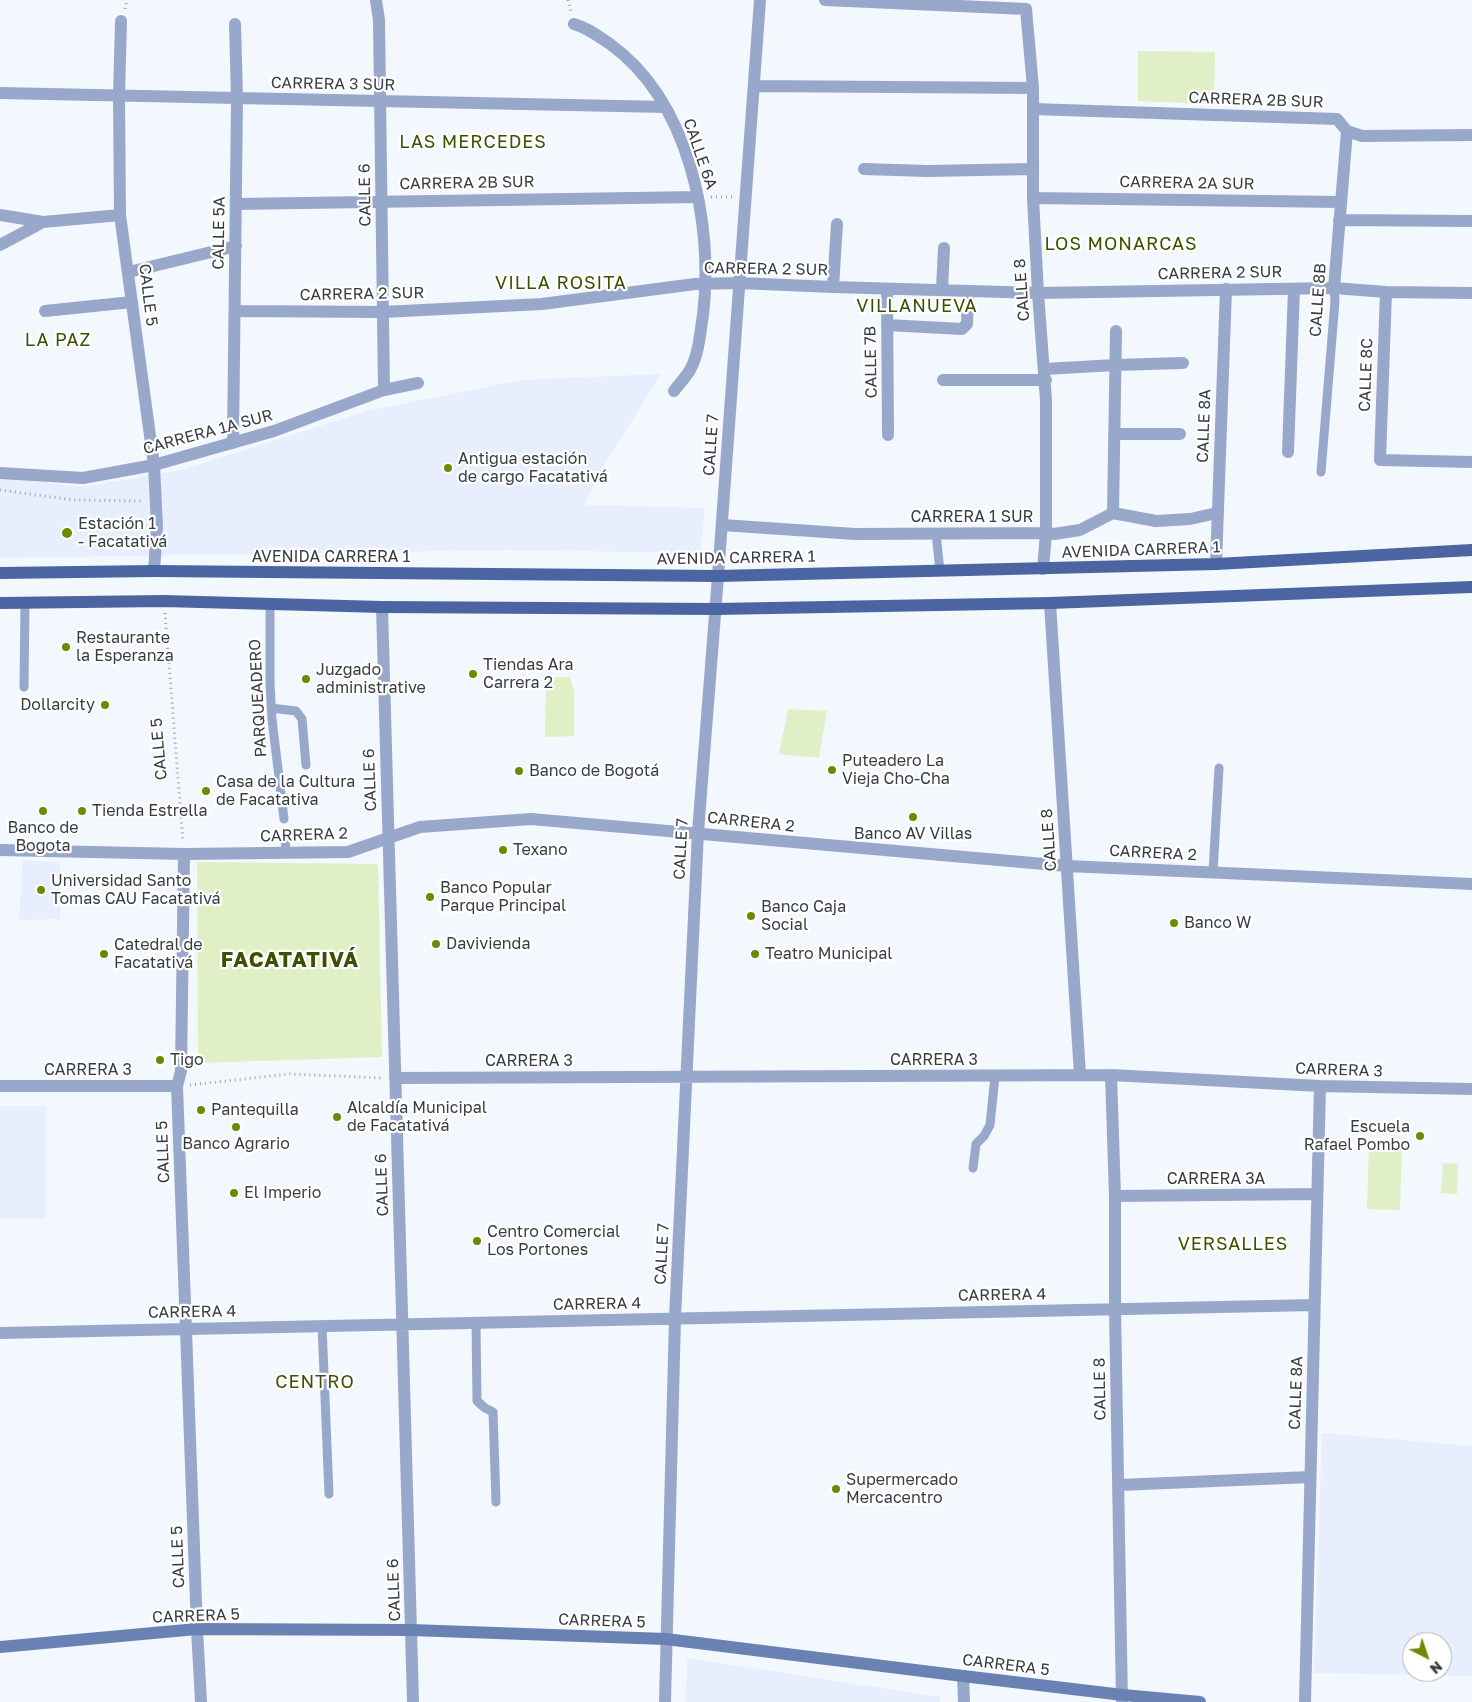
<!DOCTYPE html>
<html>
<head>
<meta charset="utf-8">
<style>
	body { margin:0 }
	#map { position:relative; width:1472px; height:1702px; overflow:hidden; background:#f3f7fe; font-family:"Golos Text",sans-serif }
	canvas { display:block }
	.north { position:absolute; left:1402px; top:1632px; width:50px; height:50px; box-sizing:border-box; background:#fff; border:1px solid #b0b1b3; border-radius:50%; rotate:139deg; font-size:14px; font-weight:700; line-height:20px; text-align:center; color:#3a3c40 }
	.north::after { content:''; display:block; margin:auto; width:18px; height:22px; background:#6c8901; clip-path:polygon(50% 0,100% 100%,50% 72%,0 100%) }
</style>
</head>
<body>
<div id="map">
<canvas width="1472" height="1702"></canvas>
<div class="north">N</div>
</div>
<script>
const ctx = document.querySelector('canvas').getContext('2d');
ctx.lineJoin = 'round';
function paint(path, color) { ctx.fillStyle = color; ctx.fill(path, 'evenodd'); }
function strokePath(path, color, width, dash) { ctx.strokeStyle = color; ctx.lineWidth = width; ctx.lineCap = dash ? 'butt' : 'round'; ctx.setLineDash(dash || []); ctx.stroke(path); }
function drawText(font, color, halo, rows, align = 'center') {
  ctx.font = font + ' "Golos Text",sans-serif'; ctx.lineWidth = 4.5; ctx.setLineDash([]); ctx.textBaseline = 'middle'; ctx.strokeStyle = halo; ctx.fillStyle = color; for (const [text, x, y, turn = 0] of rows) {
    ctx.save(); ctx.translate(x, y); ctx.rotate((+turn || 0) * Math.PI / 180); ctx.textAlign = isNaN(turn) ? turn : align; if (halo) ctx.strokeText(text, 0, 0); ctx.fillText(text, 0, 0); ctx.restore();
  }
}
paint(new Path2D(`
	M 661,374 L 606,462 L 584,505 L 705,508 L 700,553 L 509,550 L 0,558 L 0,477 L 82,487 L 182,470 L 367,411 L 522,380 Z
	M 23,860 L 60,862 L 60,919 L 19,920 Z
	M 0,1106 L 46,1106 L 46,1218 L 0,1219 Z
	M 1322,1433 L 1472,1446 L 1472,1676 L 1314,1673 ZM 1412,1642 L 1442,1642 L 1442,1672 L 1412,1672 Z
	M 687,1658 L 940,1697 L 940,1702 L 686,1702 Z`), '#e7eefd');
paint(new Path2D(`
	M 1138,51 L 1215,52 L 1214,104 L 1138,101 Z
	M 546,677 L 570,677 L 574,691 L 574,736 L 545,737 Z
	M 788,709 L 827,711 L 819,758 L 779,754 Z
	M 197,862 L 378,864 L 382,1057 L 198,1063 Z
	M 1369,1144 L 1402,1144 L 1400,1210 L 1367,1209 Z
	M 1443,1163 L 1458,1164 L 1457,1194 L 1441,1193 Z`), '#e1efc6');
strokePath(new Path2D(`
	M 568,0 L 571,12
	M 125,9 L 127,0
	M 711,197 L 733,197
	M 0,490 L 73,500 L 143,501
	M 165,613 L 183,841
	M 190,1085 L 289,1074 L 383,1078`), '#9fa2a8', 3, [1, 4]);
strokePath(new Path2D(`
	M 1321,472 L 1335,301 L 1334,288
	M 936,533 L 940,571
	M 270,604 L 270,683 L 272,719 L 284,819
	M 24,687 L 25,603
	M 271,708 L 296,711 L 302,719 L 306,765
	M 285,836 L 286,853
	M 1213,872 L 1219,768
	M 973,1168 L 976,1144 L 984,1136 L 990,1125 L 995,1076
	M 476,1323 L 477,1401 L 485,1408 L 493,1412 L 496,1502
	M 322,1325 L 329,1494`), '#98a8cb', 9);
strokePath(new Path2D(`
	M 376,0 L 379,20 L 384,390
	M 825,0 L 1026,9 L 1033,88 L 1033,198 L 1038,293 L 1046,400 L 1046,533 L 1043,569
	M 121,21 L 119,96 L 120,215 L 154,465 L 157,526 L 154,571
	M 574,24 C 588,28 598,36 610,44 C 689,101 714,223 703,315 C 700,333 699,354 690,370 C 686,377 679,384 674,391
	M 754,86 L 1033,88
	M 0,93 L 665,107
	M 1033,109 L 1337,119 L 1347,131 L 1362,136 L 1472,135
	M 864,169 L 927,171 L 1033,169
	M 1033,198 L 1341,202
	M 236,204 L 698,197
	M 0,215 L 43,222
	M 1339,220 L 1472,221
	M 0,245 L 43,222 L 120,215
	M 129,272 L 236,246
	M 833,287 L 837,224
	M 1334,288 L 1347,131
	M 887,289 L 888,435
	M 942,289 L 944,248
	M 1386,292 L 1380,460 L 1472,462
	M 45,311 L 132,302
	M 235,311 L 383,312 L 542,304 L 695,284 L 739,283 L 833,287 L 1038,293 L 1334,288 L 1386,292 L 1472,293
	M 887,325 L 962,329 L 967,324 L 968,291
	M 1045,369 L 1115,365 L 1183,363
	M 943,380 L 1046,380
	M 1114,434 L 1180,434
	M 233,443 L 237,98 L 235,24
	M 1288,452 L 1294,289
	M 0,473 L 83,478 L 154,465 L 274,431 L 384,390 L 418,383
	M 1113,513 L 1116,331
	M 722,525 L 855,534 L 1046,533 L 1054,534 L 1080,530 L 1113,513 L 1156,521 L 1190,519 L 1217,513
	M 1216,564 L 1226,289
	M 1050,603 L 1080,1075
	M 382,607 L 411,1630
	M 0,850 L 184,854 L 348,852 L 420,827 L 531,819 L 1067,866 L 1472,884
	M 184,854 L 181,1071 L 177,1086 L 197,1629
	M 1111,1075 L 1115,1196 L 1115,1309 L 1122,1702
	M 395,1078 L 1111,1075 L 1320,1086 L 1472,1089
	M 0,1086 L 177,1086
	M 1115,1196 L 1317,1194
	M 0,1333 L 1314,1305
	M 1119,1485 L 1310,1477
	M 963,1676 L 964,1702
	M 665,1702 L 675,1318 L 698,832 L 718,576 L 760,0
	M 1305,1702 L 1320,1086`), '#98a8cb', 12);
strokePath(new Path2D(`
	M 197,1629 L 201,1702
	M 411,1630 L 413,1702`), '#98a8cb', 12);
strokePath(new Path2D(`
	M 0,1647 L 197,1629 L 411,1630 L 666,1639 L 963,1676 L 1123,1695 L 1200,1702`), '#6a81b3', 12);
strokePath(new Path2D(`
	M 0,573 L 154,571 L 718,576 L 1216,564 L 1472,550
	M 0,603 L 164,601 L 382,607 L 716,609 L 1050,603 L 1472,587`), '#4b65a2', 12);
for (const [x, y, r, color] of [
	[448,468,5,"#6c8901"],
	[67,533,6,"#6c8901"],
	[66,647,5,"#6c8901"],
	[473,674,5,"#6c8901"],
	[306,679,5,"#6c8901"],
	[105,705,5,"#6c8901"],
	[832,770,5,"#6c8901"],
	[519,771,5,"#6c8901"],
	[206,791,5,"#6c8901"],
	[43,811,5,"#6c8901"],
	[82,811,5,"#6c8901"],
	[913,817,5,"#6c8901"],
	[503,850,5,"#6c8901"],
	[41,890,5,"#6c8901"],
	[430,897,5,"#6c8901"],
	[751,916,5,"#6c8901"],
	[1174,923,5,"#6c8901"],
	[436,944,5,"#6c8901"],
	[104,954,5,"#6c8901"],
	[755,954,5,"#6c8901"],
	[160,1060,5,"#6c8901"],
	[201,1110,5,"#6c8901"],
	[337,1117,5,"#6c8901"],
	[236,1127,5,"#6c8901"],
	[1420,1136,5,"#6c8901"],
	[234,1193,5,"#6c8901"],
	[477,1241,5,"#6c8901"],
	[836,1489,5,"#6c8901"]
]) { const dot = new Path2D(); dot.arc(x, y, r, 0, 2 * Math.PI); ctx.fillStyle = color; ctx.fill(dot); strokePath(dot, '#fff', 2); }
drawText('16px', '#3a3c40', '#fff', [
	["CARRERA 3 SUR",333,84,1],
	["CARRERA 2B SUR",1256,100,2],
	["CALLE 6A",700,154,71],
	["CARRERA 2B SUR",467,183,-1],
	["CARRERA 2A SUR",1187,183,1],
	["CALLE 6",365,195,-91],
	["CALLE 5A",219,233,-89],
	["CARRERA 2 SUR",766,269,1],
	["CARRERA 2 SUR",1220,273,-1],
	["CALLE 8",1022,290,-94],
	["CARRERA 2 SUR",362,294,-1],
	["CALLE 5",148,295,83],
	["CALLE 8B",1318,300,-86],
	["CALLE 7B",871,362,-91],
	["CALLE 8C",1366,375,-88],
	["CALLE 8A",1204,426,-88],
	["CARRERA 1A SUR",208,432,-15],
	["CALLE 7",711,445,-86],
	["CARRERA 1 SUR",972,517],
	["AVENIDA CARRERA 1",1141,550,-2],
	["AVENIDA CARRERA 1",331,557],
	["AVENIDA CARRERA 1",736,558,-1],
	["PARQUEADERO",258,698,-93],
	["CALLE 5",159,749,-95],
	["CALLE 6",370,780,-92],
	["CARRERA 2",751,822,6],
	["CARRERA 2",304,835,-2],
	["CALLE 8",1049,840,-94],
	["CALLE 7",681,849,-87],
	["CARRERA 2",1153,853,3],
	["CARRERA 3",934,1060],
	["CARRERA 3",529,1061],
	["CARRERA 3",88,1070],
	["CARRERA 3",1339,1070,2],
	["CALLE 5",163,1152,-92],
	["CARRERA 3A",1216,1179],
	["CALLE 6",382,1185,-92],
	["CALLE 7",662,1254,-87],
	["CARRERA 4",1002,1295,-1],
	["CARRERA 4",597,1304,-1],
	["CARRERA 4",192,1312,-1],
	["CALLE 8",1100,1389,-91],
	["CALLE 8A",1296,1393,-88],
	["CALLE 5",178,1557,-92],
	["CALLE 6",394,1590,-92],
	["CARRERA 5",196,1616,-2],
	["CARRERA 5",602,1621,2],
	["CARRERA 5",1006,1665,7]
]);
drawText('16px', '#3a3c40', '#fff', [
	["Antigua estación",458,459],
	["de cargo Facatativá",458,477],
	["Estación 1",78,524],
	["- Facatativá",78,542],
	["Restaurante",76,638],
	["la Esperanza",76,656],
	["Tiendas Ara",483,665],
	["Carrera 2",483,683],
	["Juzgado",316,670],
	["administrative",316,688],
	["Dollarcity",95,705,"right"],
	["Puteadero La",842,761],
	["Vieja Cho-Cha",842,779],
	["Banco de Bogotá",529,771],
	["Casa de la Cultura",216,782],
	["de Facatativa",216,800],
	["Tienda Estrella",92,811],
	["Banco de",43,828,"center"],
	["Bogota",43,846,"center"],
	["Banco AV Villas",913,834,"center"],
	["Texano",513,850],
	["Universidad Santo",51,881],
	["Tomas CAU Facatativá",51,899],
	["Banco Popular",440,888],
	["Parque Principal",440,906],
	["Banco Caja",761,907],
	["Social",761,925],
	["Banco W",1184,923],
	["Davivienda",446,944],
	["Catedral de",114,945],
	["Facatativá",114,963],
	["Teatro Municipal",765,954],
	["Tigo",170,1060],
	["Alcaldía Municipal",347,1108],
	["de Facatativá",347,1126],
	["Pantequilla",211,1110],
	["Escuela",1410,1127,"right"],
	["Rafael Pombo",1410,1145,"right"],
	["Banco Agrario",236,1144,"center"],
	["El Imperio",244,1193],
	["Centro Comercial",487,1232],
	["Los Portones",487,1250],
	["Supermercado",846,1480],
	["Mercacentro",846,1498]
], 'left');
ctx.letterSpacing = '1px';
drawText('18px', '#3d4f00', '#fff', [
	["LAS MERCEDES",473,142],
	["LOS MONARCAS",1121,244],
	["VILLA ROSITA",561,283],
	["VILLANUEVA",917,306],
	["LA PAZ",58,340],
	["VERSALLES",1233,1244],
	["CENTRO",315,1382]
]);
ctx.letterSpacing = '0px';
ctx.letterSpacing = '1px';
drawText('bold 21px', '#3d4f00', '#fff', [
	["FACATATIVÁ",290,960]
]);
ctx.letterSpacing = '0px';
</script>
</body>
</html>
